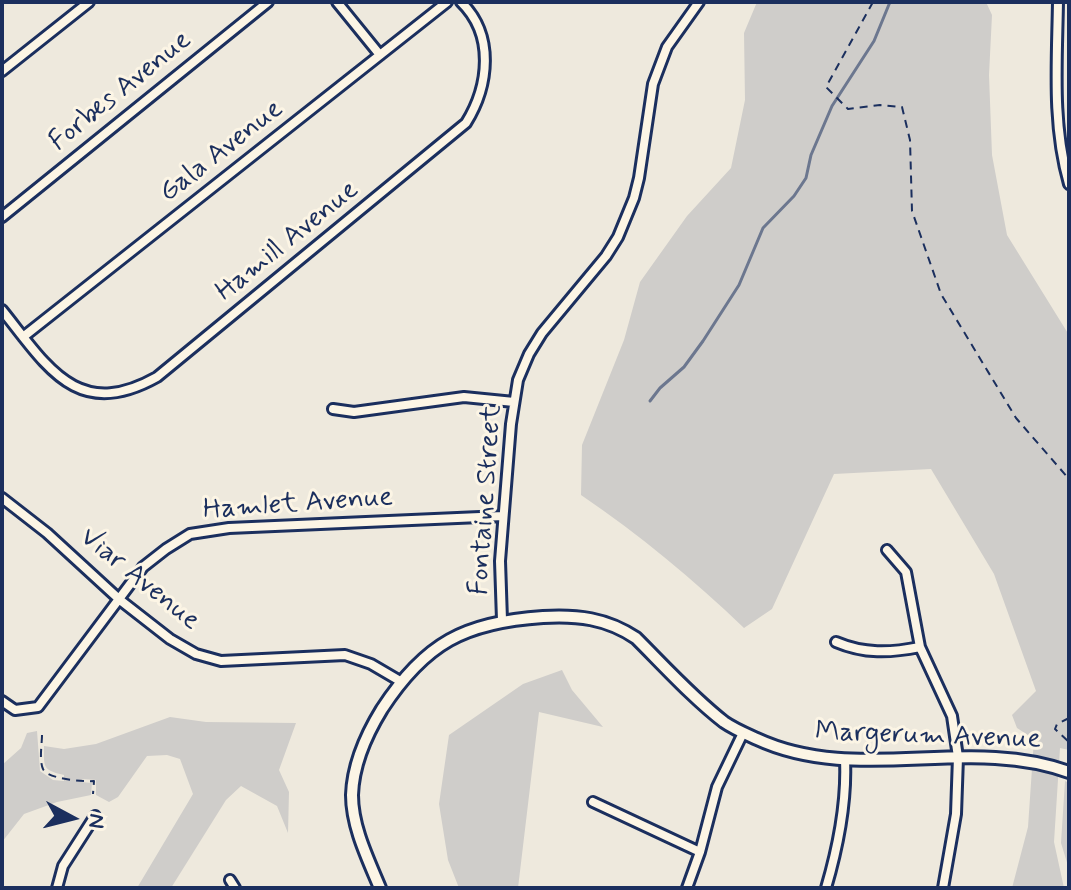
<!DOCTYPE html>
<html>
<head>
<meta charset="utf-8">
<style>
	body { margin:0 }
	#map { position:relative; width:1071px; height:890px; overflow:hidden; background:#eee9dd; font-family:Mynerve,sans-serif }
	canvas { display:block }
	.frame { position:absolute; inset:0; border:4px solid #1b2f5e; pointer-events:none }
	.north { position:absolute; left:32px; top:778px; width:80px; height:80px; -webkit-text-stroke:6px #fcf5e5; paint-order:stroke; rotate:97deg; font-size:22px; font-weight:700; line-height:32px; text-align:center; color:#1b2f5e }
	.north::after { content:''; display:block; margin:auto; width:28px; height:36px; background:#1b2f5e; clip-path:polygon(50% 0,100% 100%,50% 72%,0 100%) }
</style>
</head>
<body>
<div id="map">
<canvas width="1071" height="890"></canvas>
<div class="frame"></div>
<div class="north">N</div>
</div>
<script>
const ctx = document.querySelector('canvas').getContext('2d');
ctx.lineJoin = 'round';
function paint(path, color) { ctx.fillStyle = color; ctx.fill(path, 'evenodd'); }
function strokePath(path, color, width, dash) { ctx.strokeStyle = color; ctx.lineWidth = width; ctx.lineCap = dash ? 'butt' : 'round'; ctx.setLineDash(dash || []); ctx.stroke(path); }
function drawText(font, color, halo, rows, align = 'center') {
  ctx.font = font + ' Mynerve,sans-serif'; ctx.lineWidth = 6; ctx.setLineDash([]); ctx.textBaseline = 'middle'; ctx.strokeStyle = halo; ctx.fillStyle = color; for (const [text, x, y, turn = 0] of rows) {
    ctx.save(); ctx.translate(x, y); ctx.rotate((+turn || 0) * Math.PI / 180); ctx.textAlign = isNaN(turn) ? turn : align; if (halo) ctx.strokeText(text, 0, 0); ctx.fillText(text, 0, 0); ctx.restore();
  }
}
paint(new Path2D(`
	M 757,2 L 986,2 L 992,15 L 989,75 L 992,155 L 1007,235 L 1069,335 L 1069,750 L 1060,748 L 1054,842 L 1064,888 L 1012,888 L 1028,827 L 1034,739 L 1017,728 L 1012,715 L 1036,691 L 994,574 L 931,469 L 834,474 L 772,609 L 744,628 C 693,579 640,535 581,495 L 582,445 L 624,340 L 640,282 L 687,216 L 731,168 L 745,100 L 744,33 Z
	M 562,670 L 572,690 L 603,727 L 539,712 L 518,888 L 459,888 L 448,860 L 439,804 L 449,735 L 523,684 Z
	M 170,717 L 206,722 L 296,723 L 279,770 L 289,792 L 288,833 L 277,806 L 241,786 L 226,800 L 171,888 L 137,888 L 193,794 L 180,759 L 167,755 L 147,756 L 118,797 L 109,802 L 96,795 L 96,780 L 82,779 L 81,782 L 92,783 L 91,795 L 57,802 L 24,814 L 2,842 L 2,765 L 21,748 L 27,733 L 37,731 L 40,771 L 53,780 L 64,781 L 64,775 C 42,770 44,767 44,746 L 64,749 L 96,744 Z
	M 1065,781 L 1069,783 L 1069,869 L 1061,843 Z`), '#cfcdca');
strokePath(new Path2D(`
	M 650,401 L 660,388 L 684,367 L 703,341 L 739,285 L 763,228 L 794,196 L 806,178 L 811,155 L 832,106 L 874,41 L 890,2`), '#6c778f', 3);
const minor = new Path2D(`
	M 337,2 L 380,55
	M 1058,2 C 1057,63 1052,125 1069,184
	M 2,71 L 89,2
	M 2,217 L 268,2
	M 2,310 C 47,366 77,422 157,377 L 466,123 C 489,86 495,35 461,2
	M 23,337 L 447,2
	M 333,409 L 354,412 L 464,397 L 514,402
	M 2,498 L 47,533 L 120,600 L 170,639 L 196,654 L 221,661 L 345,655 L 371,664 L 400,681
	M 887,550 L 906,572 L 920,647 L 952,716 L 958,757 L 956,814 L 943,888
	M 502,620 L 500,561 L 511,424 L 518,380 L 529,354 L 542,333 L 606,256 L 618,237 L 634,198 L 639,178 L 653,84 L 667,47 L 699,2
	M 836,642 C 864,654 890,653 920,647
	M 2,701 L 15,710 L 38,707 L 143,567 L 166,549 L 190,534 L 229,528 L 503,516
	M 593,802 L 700,852
	M 230,880 L 235,888
	M 57,888 L 63,866 L 95,816
	M 687,888 L 700,852 L 717,787 L 743,733
	M 826,888 C 838,847 847,803 845,760`);
const tertiary = new Path2D(`
	M 380,888 C 368,859 352,827 352,795 C 353,764 366,735 382,709 C 425,643 465,622 543,617 C 577,615 606,618 636,638 C 664,666 693,698 724,722 C 734,729 746,734 757,739 C 856,785 968,735 1069,772`);
strokePath(minor, '#1b2f5e', 14);
strokePath(tertiary, '#1b2f5e', 16);
strokePath(new Path2D(`
	M 873,2 L 826,87 L 848,109 L 880,105 L 902,107 L 910,140 L 912,211 L 941,294 L 1016,418 L 1069,479
	M 1069,718 L 1057,724 L 1055,729 L 1069,742
	M 42,735 C 42,744 39,760 43,769 C 47,779 84,782 94,781 L 93,794`), '#1b2f5e', 2, [8, 6]);
strokePath(minor, '#fcf5e5', 8);
strokePath(tertiary, '#fcf5e5', 10);
drawText('28px', '#1b2f5e', '#fcf5e5', [
	["Forbes Avenue",121,92,-39],
	["Gala Avenue",222,152,-38],
	["Hamill Avenue",288,242,-39],
	["Fontaine Street",487,500,-86],
	["Hamlet Avenue",298,505,-4],
	["Viar Avenue",139,580,39],
	["Margerum Avenue",928,737,2]
]);
</script>
</body>
</html>
